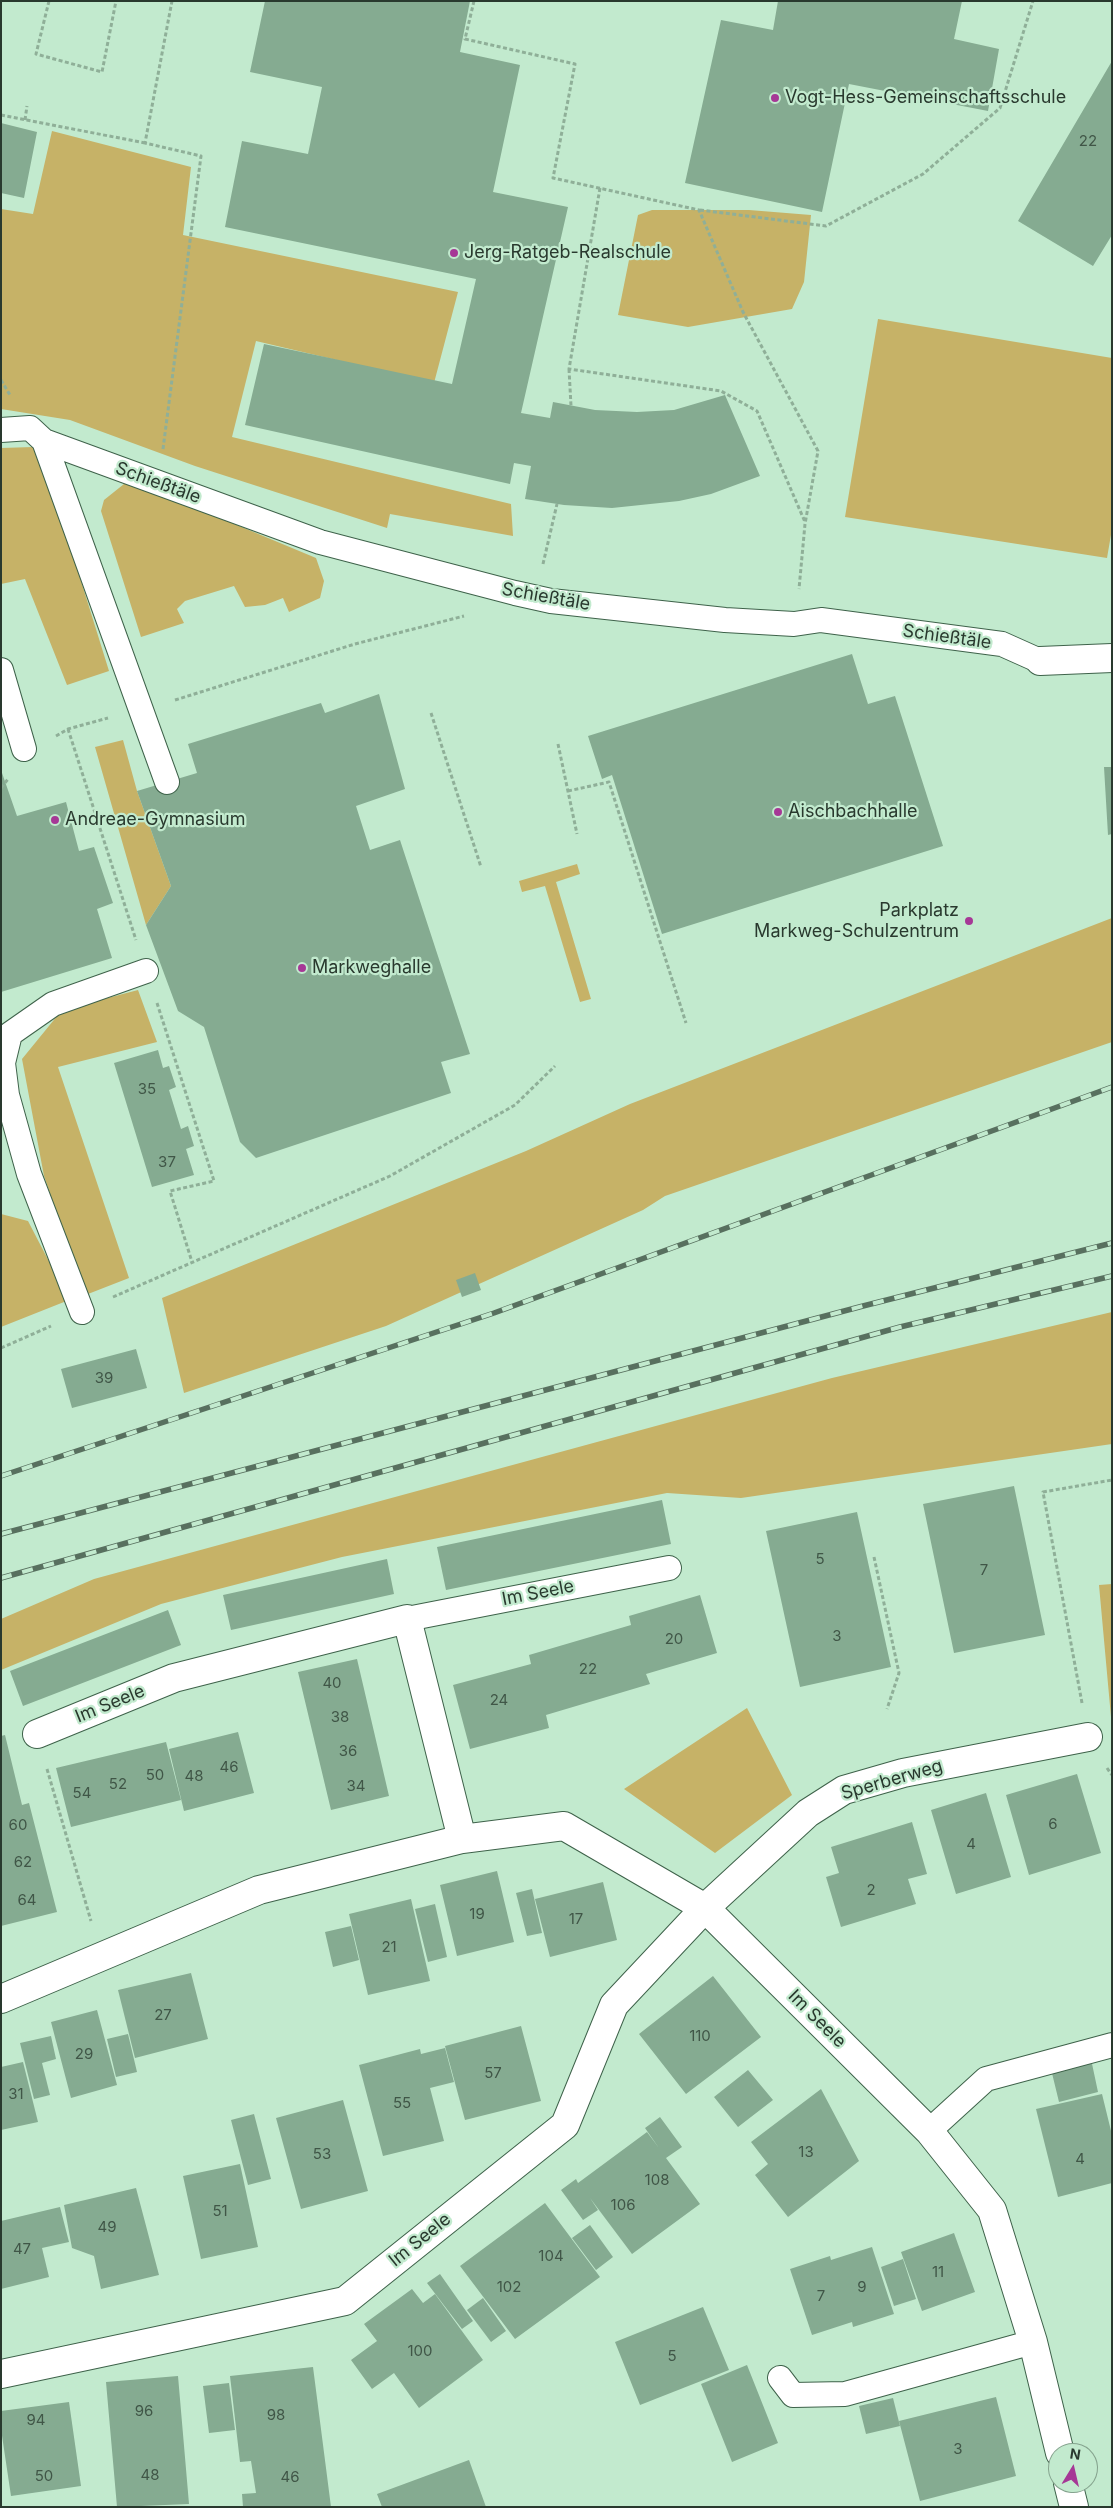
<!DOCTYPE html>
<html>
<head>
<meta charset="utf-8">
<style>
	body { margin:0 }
	#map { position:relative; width:1113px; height:2508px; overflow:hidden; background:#c2eace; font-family:Inter,sans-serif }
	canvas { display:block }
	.frame { position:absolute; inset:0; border:2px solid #29392e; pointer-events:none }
	.north { position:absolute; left:1048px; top:2443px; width:50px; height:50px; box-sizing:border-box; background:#c2eace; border:1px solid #85a38e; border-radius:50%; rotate:9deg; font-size:14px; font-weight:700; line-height:20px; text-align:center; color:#29392e }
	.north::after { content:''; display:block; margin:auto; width:18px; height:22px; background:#a63896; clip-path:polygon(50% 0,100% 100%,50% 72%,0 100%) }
</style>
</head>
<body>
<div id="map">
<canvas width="1113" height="2508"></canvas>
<div class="frame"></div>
<div class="north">N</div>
</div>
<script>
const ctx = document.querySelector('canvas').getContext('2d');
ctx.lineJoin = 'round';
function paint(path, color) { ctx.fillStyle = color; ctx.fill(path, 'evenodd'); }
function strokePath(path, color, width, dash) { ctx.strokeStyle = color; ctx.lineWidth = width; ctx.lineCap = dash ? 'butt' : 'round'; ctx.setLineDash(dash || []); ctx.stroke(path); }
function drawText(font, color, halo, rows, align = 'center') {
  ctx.font = font + ' Inter,sans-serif'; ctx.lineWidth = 4.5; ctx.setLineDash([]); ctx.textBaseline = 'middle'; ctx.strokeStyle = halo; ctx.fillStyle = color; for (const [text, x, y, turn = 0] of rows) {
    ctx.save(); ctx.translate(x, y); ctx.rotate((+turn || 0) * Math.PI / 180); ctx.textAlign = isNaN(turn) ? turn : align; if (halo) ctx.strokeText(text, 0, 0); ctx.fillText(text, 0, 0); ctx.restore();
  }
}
paint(new Path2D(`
	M 52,131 L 191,167 L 183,235 L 458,292 L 434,383 L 256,341 L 232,437 L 511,504 L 513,536 L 390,514 L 387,528 L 195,466 L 70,420 L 1,409 L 1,209 L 33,214 Z
	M 652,210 L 749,210 L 811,215 L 804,282 L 792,309 L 688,327 L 618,315 L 638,215 Z
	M 878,319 L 1112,358 L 1112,529 L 1107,558 L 845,517 Z
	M 33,447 L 77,568 L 109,671 L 67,685 L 25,579 L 1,584 L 1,448 Z
	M 129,480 L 316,558 L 324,581 L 320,598 L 289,612 L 283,598 L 265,605 L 245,607 L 234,586 L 185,601 L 177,609 L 184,623 L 141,637 L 101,511 L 104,500 Z
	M 123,740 L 137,791 L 171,886 L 146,925 L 95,747 Z
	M 577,864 L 580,874 L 556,882 L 591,999 L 580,1002 L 545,886 L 522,892 L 519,881 Z
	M 1112,918 L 1112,1042 L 665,1196 L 643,1210 L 386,1326 L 184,1393 L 162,1298 L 526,1151 L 630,1104 Z
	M 138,990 L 157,1042 L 58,1067 L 129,1278 L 88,1294 L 84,1293 L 44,1176 L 22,1059 L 62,1010 Z
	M 1,1214 L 28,1221 L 69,1300 L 1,1327 Z
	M 1112,1312 L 1112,1444 L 741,1498 L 667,1493 L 342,1557 L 161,1604 L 1,1670 L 1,1619 L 94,1579 L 832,1378 Z
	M 1112,1584 L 1112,1728 L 1099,1585 Z
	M 747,1708 L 792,1795 L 715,1853 L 624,1789 Z`), '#c6b267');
paint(new Path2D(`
	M 265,1 L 470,1 L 460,52 L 520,65 L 493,192 L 568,207 L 521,413 L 550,418 L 553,402 L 595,410 L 637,412 L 674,410 L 725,395 L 760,476 L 711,494 L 679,501 L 612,508 L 564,505 L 525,499 L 531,466 L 514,463 L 510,484 L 245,425 L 264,344 L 452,384 L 476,279 L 225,227 L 242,141 L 308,154 L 322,87 L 250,72 Z
	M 778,1 L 962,1 L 954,39 L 999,49 L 988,111 L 849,84 L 822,212 L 685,183 L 721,20 L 773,30 Z
	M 1112,61 L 1112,235 L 1093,266 L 1018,221 Z
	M 1,123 L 37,132 L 24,198 L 1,193 Z
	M 852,654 L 868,704 L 895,696 L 943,846 L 662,934 L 612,775 L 602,779 L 588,736 Z
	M 379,694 L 405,789 L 356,806 L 370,850 L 400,840 L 470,1054 L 441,1062 L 451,1093 L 256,1158 L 240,1142 L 204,1027 L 178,1011 L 146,925 L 171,886 L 137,791 L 197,773 L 188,744 L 321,703 L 325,713 Z
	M 1104,767 L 1112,767 L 1112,834 L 1108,835 Z
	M 1,770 L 17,816 L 66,802 L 79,851 L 94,847 L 113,903 L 97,909 L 112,958 L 1,992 Z
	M 158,1050 L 163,1068 L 169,1066 L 176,1087 L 169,1090 L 181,1129 L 188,1126 L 194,1146 L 186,1149 L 194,1175 L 152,1187 L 114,1063 Z
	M 475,1273 L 481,1290 L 462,1297 L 456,1280 Z
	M 136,1349 L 147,1388 L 72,1408 L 61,1369 Z
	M 1014,1486 L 1045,1635 L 954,1653 L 923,1504 Z
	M 662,1500 L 671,1544 L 446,1590 L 437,1547 Z
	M 857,1512 L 891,1667 L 800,1687 L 766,1531 Z
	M 387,1559 L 394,1594 L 231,1630 L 223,1595 Z
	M 700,1595 L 717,1653 L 646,1674 L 650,1684 L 546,1715 L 549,1728 L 470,1749 L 453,1685 L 531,1664 L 529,1655 L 631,1625 L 629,1616 Z
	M 168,1610 L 181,1645 L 23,1706 L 10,1671 Z
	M 357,1659 L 389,1796 L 331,1810 L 298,1672 Z
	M 238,1732 L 254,1793 L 184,1811 L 169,1749 Z
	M 5,1735 L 22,1805 L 29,1803 L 57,1912 L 1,1926 L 1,1736 Z
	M 166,1742 L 181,1800 L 71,1827 L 56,1768 Z
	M 1077,1774 L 1101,1853 L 1029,1875 L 1006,1795 Z
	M 986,1793 L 1011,1877 L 956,1894 L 931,1810 Z
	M 912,1822 L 927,1874 L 908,1879 L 916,1904 L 841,1927 L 826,1877 L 839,1873 L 831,1847 Z
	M 497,1871 L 514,1942 L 457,1956 L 440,1885 Z
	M 603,1882 L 617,1940 L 550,1957 L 535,1899 Z
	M 532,1889 L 542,1933 L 527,1936 L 516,1893 Z
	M 411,1899 L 430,1981 L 368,1995 L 349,1914 Z
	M 435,1904 L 447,1957 L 428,1962 L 415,1909 Z
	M 351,1926 L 359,1960 L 333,1967 L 325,1932 Z
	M 191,1973 L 208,2039 L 135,2058 L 118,1990 Z
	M 713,1976 L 761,2037 L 686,2094 L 639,2034 Z
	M 97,2010 L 117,2085 L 71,2098 L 51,2022 Z
	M 521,2026 L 541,2101 L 465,2120 L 445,2046 Z
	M 128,2034 L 137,2072 L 116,2077 L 107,2039 Z
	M 51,2036 L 56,2059 L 42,2063 L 50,2095 L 34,2099 L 20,2043 Z
	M 445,2048 L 454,2082 L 430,2088 L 444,2141 L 383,2156 L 359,2065 L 420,2049 L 421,2054 Z
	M 1091,2059 L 1098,2092 L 1059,2102 L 1051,2069 Z
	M 23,2062 L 38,2122 L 1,2130 L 1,2067 Z
	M 748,2070 L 773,2100 L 738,2127 L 714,2097 Z
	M 821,2089 L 859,2161 L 788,2217 L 755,2175 L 768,2164 L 751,2142 Z
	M 1102,2094 L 1112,2135 L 1112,2183 L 1058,2197 L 1036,2109 Z
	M 343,2100 L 368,2191 L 301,2209 L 276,2118 Z
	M 254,2114 L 271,2179 L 248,2185 L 231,2120 Z
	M 660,2117 L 682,2147 L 666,2158 L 700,2204 L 632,2254 L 590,2198 L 598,2210 L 583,2220 L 561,2190 L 576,2179 L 578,2183 L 647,2132 L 659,2148 L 645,2128 Z
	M 240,2164 L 258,2247 L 201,2259 L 183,2176 Z
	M 136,2188 L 159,2275 L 101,2289 L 94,2256 L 72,2248 L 64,2205 Z
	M 545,2203 L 600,2277 L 515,2339 L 460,2266 Z
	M 60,2207 L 69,2242 L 42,2248 L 49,2277 L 1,2289 L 1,2221 Z
	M 590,2225 L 613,2257 L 596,2270 L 572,2238 Z
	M 954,2233 L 975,2292 L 922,2311 L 901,2252 Z
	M 872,2247 L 894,2314 L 853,2327 L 852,2322 L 812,2335 L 790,2269 L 830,2256 L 831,2260 Z
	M 903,2259 L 916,2299 L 894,2306 L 881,2267 Z
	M 440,2274 L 473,2321 L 462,2329 L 427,2283 Z
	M 412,2289 L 423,2303 L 435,2294 L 483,2360 L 419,2408 L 394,2373 L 372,2389 L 351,2360 L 377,2341 L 364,2324 Z
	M 483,2298 L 506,2331 L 491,2342 L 467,2310 Z
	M 703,2307 L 729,2370 L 640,2405 L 615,2342 Z
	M 747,2365 L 778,2443 L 732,2462 L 701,2384 Z
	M 313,2367 L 331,2507 L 243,2507 L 242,2494 L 256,2493 L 251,2461 L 240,2462 L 230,2376 Z
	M 178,2376 L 189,2504 L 117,2507 L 106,2382 Z
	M 229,2383 L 235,2430 L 209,2433 L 203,2386 Z
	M 996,2397 L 1016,2476 L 920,2501 L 899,2421 Z
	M 893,2398 L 900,2426 L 866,2434 L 859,2406 Z
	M 69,2402 L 81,2486 L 11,2496 L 1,2429 L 1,2411 Z
	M 469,2460 L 486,2507 L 382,2507 L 377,2494 Z`), '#85ab91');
const service = new Path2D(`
	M 1,430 L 30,428 L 44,441 L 320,542 L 515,593 L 551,601 L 725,620 L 794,624 L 821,620 L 1002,644 L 1040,661
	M 44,441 L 167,782
	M 1,670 L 24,749
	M 82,1312 L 29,1174 L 7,1095 L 3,1063 L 10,1034 L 53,1004 L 146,971
	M 407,1619 L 669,1568
	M 929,2131 L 986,2079 L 1112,2045
	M 780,2378 L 793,2395 L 845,2394 L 1033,2342`);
const minor = new Path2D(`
	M 1040,661 L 1112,658
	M 37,1734 L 174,1678 L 407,1619 L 462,1839
	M 1,1999 L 259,1890 L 462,1839 L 564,1826 L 705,1908 L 929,2131 L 992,2210 L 1033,2342 L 1060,2453
	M 1,2374 L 345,2301 L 565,2125 L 614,2005 L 705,1908 L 808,1813 L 844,1790 L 903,1773 L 1088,1737
	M 1068,2483 L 1074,2507`);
strokePath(service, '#3e624a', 26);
strokePath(minor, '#3e624a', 30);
strokePath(new Path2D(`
	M 49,1 L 36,54 L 102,72 L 116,1
	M 474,1 L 465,39 L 575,64 L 553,178 L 699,210 L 743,312 L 818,451 L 805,524 L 799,589
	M 1,115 L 145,143
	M 25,120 L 27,106
	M 600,188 L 569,369 L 721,391 L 757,411 L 805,522
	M 700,210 L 826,226 L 923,174 L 1000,108 L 1033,1
	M 569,369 L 571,406
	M 1,380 L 10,395
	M 163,449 L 201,156 L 145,143 L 172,1
	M 543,564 L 557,504
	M 175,700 L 355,644 L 464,616
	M 431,713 L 481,867
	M 68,729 L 136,940
	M 56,736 L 68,729 L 108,718
	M 558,744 L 577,834
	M 1,788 L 8,779
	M 568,791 L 609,782 L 686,1023
	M 157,1003 L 214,1181 L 170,1191 L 192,1262
	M 113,1297 L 390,1176 L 515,1105 L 555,1066
	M 1,1348 L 51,1326
	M 874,1557 L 899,1673 L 887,1709
	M 1082,1703 L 1043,1492 L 1112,1480
	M 1107,1768 L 1112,1775
	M 47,1769 L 91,1921`), '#8faf98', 3, [4, 2.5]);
strokePath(service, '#fff', 24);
strokePath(minor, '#fff', 28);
const rail = new Path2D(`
	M 1,1476 L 494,1313 L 1112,1087
	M 1,1534 L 863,1306 L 1112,1243
	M 1,1578 L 900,1327 L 1112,1276`);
strokePath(rail, '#58705f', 5.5);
strokePath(rail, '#c2eace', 4, [11]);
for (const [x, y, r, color] of [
	[775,98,5,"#a63896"],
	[454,253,5,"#a63896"],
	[778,812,5,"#a63896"],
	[55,820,5,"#a63896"],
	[969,921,5,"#a63896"],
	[302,968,5,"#a63896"]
]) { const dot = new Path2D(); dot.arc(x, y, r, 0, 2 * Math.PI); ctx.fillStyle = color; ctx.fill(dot); strokePath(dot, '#c2eace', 2); }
drawText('15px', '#405647', null, [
	["22",1088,141],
	["35",147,1089],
	["37",167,1162],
	["39",104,1378],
	["5",820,1559],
	["7",984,1570],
	["3",837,1636],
	["20",674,1639],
	["22",588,1669],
	["40",332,1683],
	["24",499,1700],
	["38",340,1717],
	["36",348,1751],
	["46",229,1767],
	["50",155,1775],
	["48",194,1776],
	["52",118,1784],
	["34",356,1786],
	["54",82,1793],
	["6",1053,1824],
	["60",18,1825],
	["4",971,1844],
	["62",23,1862],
	["2",871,1890],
	["64",27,1900],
	["19",477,1914],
	["17",576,1919],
	["21",389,1947],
	["27",163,2015],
	["110",700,2036],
	["29",84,2054],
	["57",493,2073],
	["31",16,2094],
	["55",402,2103],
	["13",806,2152],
	["53",322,2154],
	["4",1080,2159],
	["108",657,2180],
	["106",623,2205],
	["51",220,2211],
	["49",107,2227],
	["47",22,2249],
	["104",551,2256],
	["11",938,2272],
	["102",509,2287],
	["9",862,2287],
	["7",821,2296],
	["100",420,2351],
	["5",672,2356],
	["96",144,2411],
	["98",276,2415],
	["94",36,2420],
	["3",958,2449],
	["48",150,2475],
	["50",44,2476],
	["46",290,2477]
]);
drawText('18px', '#29392e', '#c2eace', [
	["Vogt-Hess-Gemeinschaftsschule",785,98],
	["Jerg-Ratgeb-Realschule",464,253],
	["Aischbachhalle",788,812],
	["Andreae-Gymnasium",65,820],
	["Parkplatz",959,911,"right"],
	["Markweg-Schulzentrum",959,932,"right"],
	["Markweghalle",312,968]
], 'left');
drawText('18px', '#29392e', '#c2eace', [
	["Schießtäle",158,483,20],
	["Schießtäle",546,597,10],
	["Schießtäle",947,637,8],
	["Im Seele",538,1593,-11],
	["Im Seele",110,1704,-22],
	["Sperberweg",892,1780,-16],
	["Im Seele",817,2019,45],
	["Im Seele",420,2240,-39]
]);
</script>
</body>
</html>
